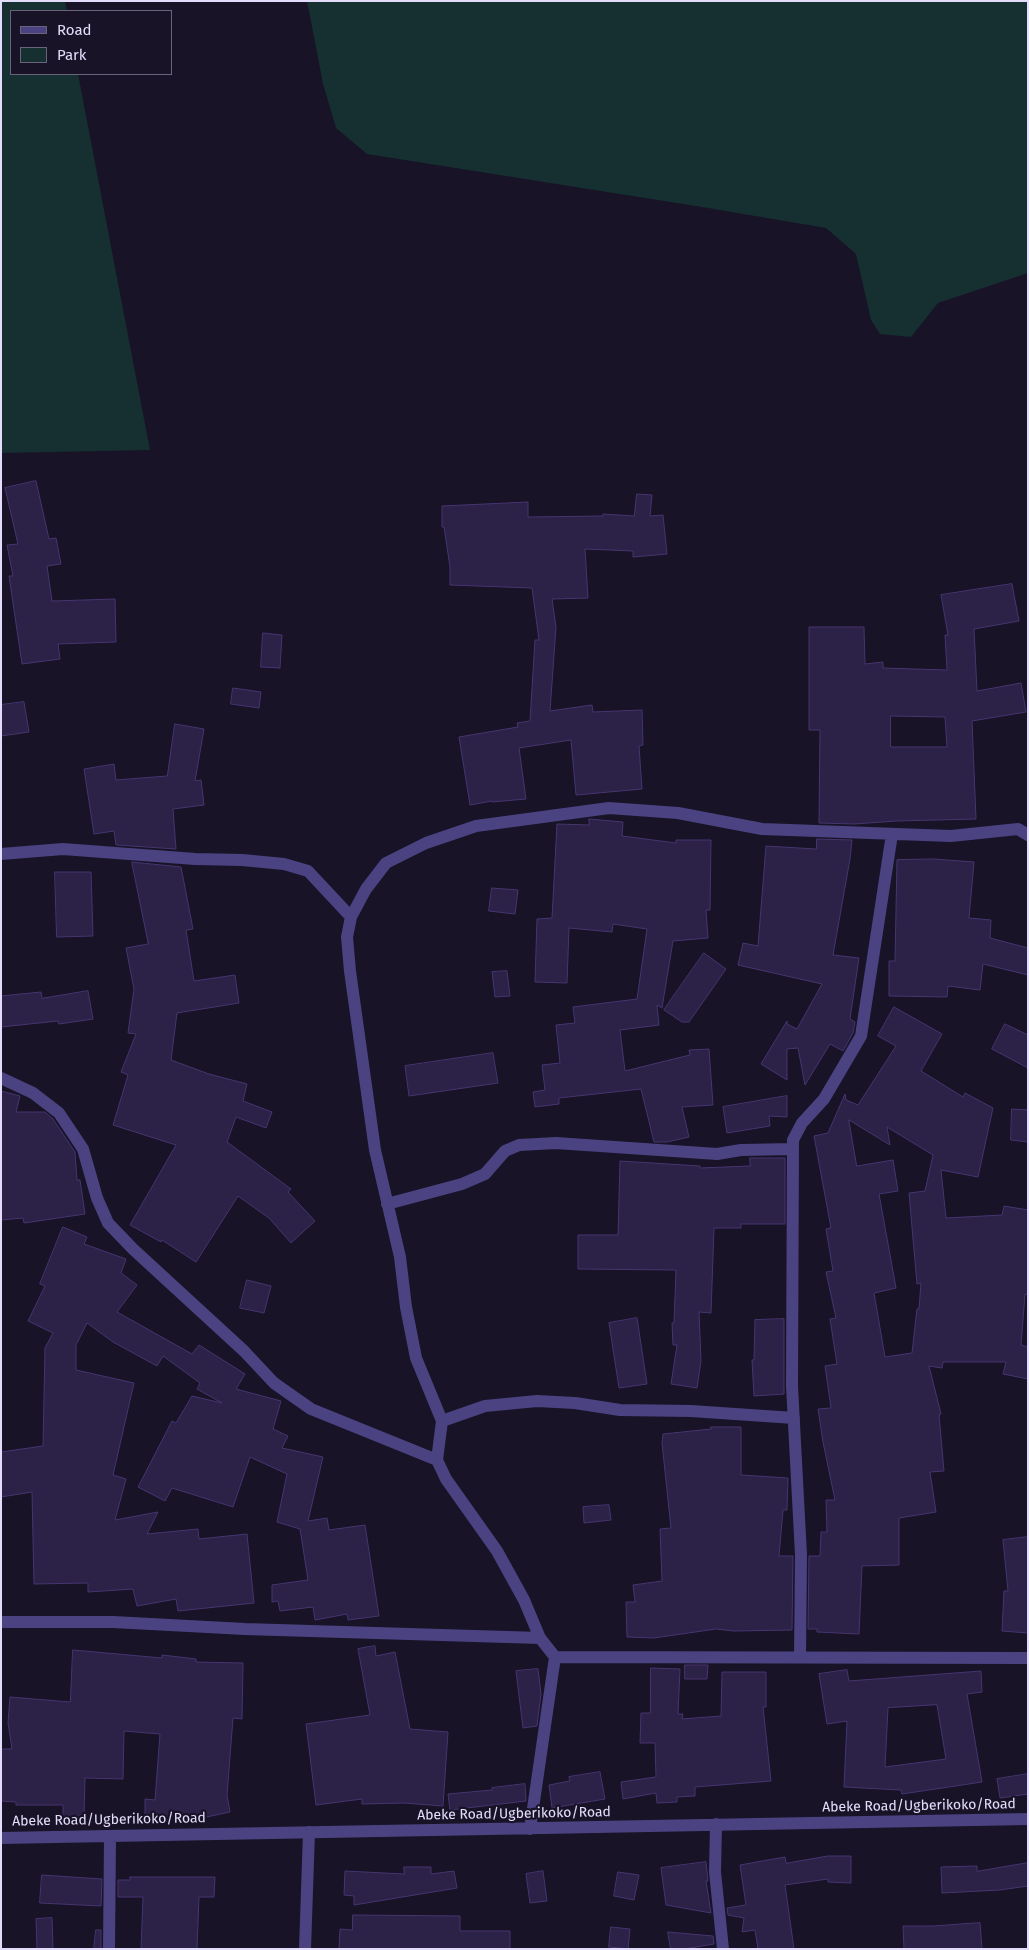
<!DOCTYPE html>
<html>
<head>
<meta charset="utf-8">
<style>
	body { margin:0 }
	#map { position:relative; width:1029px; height:1950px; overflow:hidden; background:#181327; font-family:"Fira Sans",sans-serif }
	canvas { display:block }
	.frame { position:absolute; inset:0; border:2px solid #e3dcfb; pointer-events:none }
	.legend { position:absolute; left:10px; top:10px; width:162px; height:65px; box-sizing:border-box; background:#181327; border:1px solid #69637c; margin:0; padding:6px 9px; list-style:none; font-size:15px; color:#e3dcfb }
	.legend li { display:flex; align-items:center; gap:10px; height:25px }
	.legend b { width:25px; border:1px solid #69637c }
</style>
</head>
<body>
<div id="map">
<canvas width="1029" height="1950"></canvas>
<div class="frame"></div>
<ul class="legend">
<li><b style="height:6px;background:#4b4381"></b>Road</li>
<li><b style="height:14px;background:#162f31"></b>Park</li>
</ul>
</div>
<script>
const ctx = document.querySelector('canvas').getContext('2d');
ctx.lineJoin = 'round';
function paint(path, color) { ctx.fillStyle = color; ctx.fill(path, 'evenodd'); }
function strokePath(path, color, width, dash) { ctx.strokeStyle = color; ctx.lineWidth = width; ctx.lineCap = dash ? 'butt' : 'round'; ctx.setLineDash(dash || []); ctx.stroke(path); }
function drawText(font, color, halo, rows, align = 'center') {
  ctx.font = font + ' "Fira Sans",sans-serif'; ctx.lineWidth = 4.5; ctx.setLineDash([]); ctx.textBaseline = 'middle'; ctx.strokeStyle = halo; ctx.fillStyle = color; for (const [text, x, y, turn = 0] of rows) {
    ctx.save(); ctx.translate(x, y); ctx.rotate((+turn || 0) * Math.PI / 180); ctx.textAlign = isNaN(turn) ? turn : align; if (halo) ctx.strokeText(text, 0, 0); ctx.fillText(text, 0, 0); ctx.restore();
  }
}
paint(new Path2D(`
	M 1,1 L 65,1 L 67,11 L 11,11 L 11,74 L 78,74 L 150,450 L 1,453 Z
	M 307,1 L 1028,1 L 1028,273 L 938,303 L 911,337 L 880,334 L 871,320 L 856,254 L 826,228 L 702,207 L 367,154 L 336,128 L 323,84 Z`), '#162f31');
const building = new Path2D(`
	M 36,481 L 49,539 L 56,538 L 61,564 L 47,566 L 52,601 L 115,599 L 116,642 L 58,644 L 60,659 L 22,664 L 9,576 L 13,576 L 7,545 L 18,544 L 5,488 Z
	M 637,494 L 652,495 L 650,516 L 663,515 L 667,554 L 633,557 L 633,551 L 585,549 L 588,598 L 552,599 L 556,627 L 550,711 L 592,705 L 593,712 L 642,710 L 643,745 L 639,746 L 642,789 L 576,795 L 571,740 L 519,748 L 526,799 L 492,802 L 492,801 L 470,805 L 459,737 L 518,727 L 517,723 L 530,721 L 535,640 L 539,640 L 532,588 L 450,585 L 450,567 L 444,527 L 442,527 L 442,506 L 528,502 L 528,517 L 603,516 L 603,514 L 634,516 Z
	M 1012,584 L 1019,621 L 974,629 L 977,691 L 1021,683 L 1026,712 L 972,721 L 976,819 L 896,821 L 854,824 L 819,823 L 820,730 L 809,730 L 809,627 L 864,627 L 865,664 L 883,662 L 883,668 L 947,670 L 945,635 L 948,635 L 941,595 ZM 891,716 L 945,717 L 947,747 L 891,747 Z
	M 263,633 L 282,635 L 280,668 L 261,667 Z
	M 233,688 L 261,692 L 259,708 L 231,704 Z
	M 24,702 L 29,732 L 1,736 L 1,705 Z
	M 175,724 L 204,729 L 195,781 L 201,780 L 204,805 L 173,809 L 176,849 L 116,845 L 114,831 L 94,834 L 84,769 L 114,764 L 116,780 L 167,776 Z
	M 589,819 L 623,822 L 622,836 L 676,843 L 676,840 L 711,840 L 710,910 L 706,910 L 708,938 L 673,941 L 662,1008 L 657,1005 L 659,1025 L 620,1030 L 625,1071 L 690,1055 L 689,1050 L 709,1049 L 713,1105 L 682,1107 L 689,1137 L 667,1142 L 654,1142 L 641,1089 L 559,1098 L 559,1104 L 535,1107 L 533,1092 L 545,1090 L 542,1065 L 560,1063 L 556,1025 L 575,1023 L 573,1007 L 637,999 L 647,929 L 613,924 L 612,932 L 569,928 L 567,983 L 535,982 L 537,919 L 552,918 L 557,824 L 589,825 Z
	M 817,839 L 852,840 L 850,859 L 833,955 L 859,958 L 850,1019 L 855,1022 L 853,1033 L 843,1051 L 830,1044 L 805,1085 L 798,1048 L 787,1049 L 787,1080 L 761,1064 L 787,1021 L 787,1024 L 797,1029 L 822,984 L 738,965 L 743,943 L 758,946 L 766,846 L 816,849 Z
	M 934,859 L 974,862 L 969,918 L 991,920 L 990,938 L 1028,948 L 1028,975 L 983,964 L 980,990 L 948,986 L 947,997 L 889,996 L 889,961 L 895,961 L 897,860 Z
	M 132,862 L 181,867 L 193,929 L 186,930 L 194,981 L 235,975 L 239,1003 L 177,1013 L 171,1060 L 209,1074 L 247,1084 L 243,1101 L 272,1112 L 266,1128 L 236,1117 L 227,1142 L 291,1189 L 288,1192 L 315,1221 L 291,1243 L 269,1218 L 238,1196 L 196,1262 L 162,1240 L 161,1242 L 130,1225 L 176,1145 L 113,1125 L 128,1075 L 121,1072 L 136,1034 L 128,1033 L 134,989 L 126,948 L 148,944 Z
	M 55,872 L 91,872 L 93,936 L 57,937 Z
	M 492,888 L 518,890 L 515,914 L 489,911 Z
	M 704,953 L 726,969 L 689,1022 L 682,1022 L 664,1010 Z
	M 507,971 L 510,996 L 495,997 L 492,972 Z
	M 88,991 L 93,1019 L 59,1024 L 58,1021 L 1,1027 L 1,996 L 41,992 L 42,998 Z
	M 894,1007 L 942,1034 L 921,1071 L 963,1097 L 965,1093 L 993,1108 L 978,1177 L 941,1170 L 946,1218 L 1002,1215 L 1004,1206 L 1028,1210 L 1028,1295 L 1025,1294 L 1021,1345 L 1028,1347 L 1028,1379 L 1003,1374 L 1006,1362 L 943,1362 L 942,1368 L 929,1366 L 941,1414 L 939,1415 L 944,1471 L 930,1472 L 936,1512 L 899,1518 L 899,1565 L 862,1566 L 859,1634 L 817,1632 L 817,1629 L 808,1629 L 809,1556 L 820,1556 L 821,1532 L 827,1532 L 826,1500 L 835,1500 L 823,1442 L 818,1409 L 831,1408 L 825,1366 L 837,1364 L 830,1319 L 836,1318 L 826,1272 L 833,1271 L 826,1229 L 831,1228 L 814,1136 L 828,1133 L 845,1094 L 846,1100 L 858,1105 L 896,1046 L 878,1036 ZM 849,1120 L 890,1145 L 887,1127 L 933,1155 L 925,1191 L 909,1193 L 917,1284 L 921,1283 L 919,1309 L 917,1309 L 912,1353 L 885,1357 L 874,1293 L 896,1288 L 879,1194 L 898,1191 L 893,1160 L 857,1166 Z
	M 1005,1024 L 1028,1035 L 1028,1068 L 992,1049 Z
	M 493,1053 L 498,1083 L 409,1096 L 405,1066 Z
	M 1,1091 L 20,1096 L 16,1112 L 45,1112 L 53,1119 L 75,1152 L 77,1180 L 80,1180 L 85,1214 L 24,1223 L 23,1218 L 1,1220 Z
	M 787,1096 L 787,1117 L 769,1116 L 770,1126 L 727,1133 L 723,1107 Z
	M 1012,1109 L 1028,1110 L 1028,1142 L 1011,1140 Z
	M 750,1158 L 785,1158 L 785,1224 L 741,1224 L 741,1228 L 714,1228 L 711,1313 L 699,1312 L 701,1361 L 697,1388 L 671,1384 L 677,1345 L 673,1345 L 672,1323 L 674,1323 L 676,1270 L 578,1269 L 578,1235 L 618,1235 L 620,1161 L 700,1166 L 700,1168 L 750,1166 Z
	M 63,1227 L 87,1237 L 84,1244 L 126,1259 L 121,1273 L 137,1285 L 117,1312 L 192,1354 L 199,1345 L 245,1374 L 236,1389 L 281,1401 L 273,1429 L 288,1436 L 282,1448 L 323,1457 L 308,1521 L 327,1518 L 329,1530 L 365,1525 L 379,1616 L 348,1620 L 347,1614 L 315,1620 L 313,1607 L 280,1611 L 278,1601 L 272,1602 L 272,1585 L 308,1580 L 300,1529 L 277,1522 L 287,1474 L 250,1457 L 233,1507 L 172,1488 L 165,1501 L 138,1487 L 172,1421 L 176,1423 L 192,1396 L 222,1403 L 197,1389 L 200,1383 L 163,1356 L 157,1366 L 113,1342 L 87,1323 L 76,1345 L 76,1370 L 134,1383 L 113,1475 L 126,1479 L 115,1520 L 158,1512 L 147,1534 L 198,1529 L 199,1539 L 247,1534 L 254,1603 L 178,1611 L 176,1599 L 137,1606 L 133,1589 L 88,1592 L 88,1583 L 34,1584 L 32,1492 L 1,1497 L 1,1452 L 43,1446 L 45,1348 L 53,1333 L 28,1321 L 45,1286 L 40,1284 Z
	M 247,1280 L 271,1286 L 264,1313 L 240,1308 Z
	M 637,1318 L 647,1384 L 619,1388 L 609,1323 Z
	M 784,1319 L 784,1394 L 754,1396 L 752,1360 L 754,1360 L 755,1320 Z
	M 711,1427 L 741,1427 L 741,1475 L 788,1478 L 787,1510 L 783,1510 L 779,1556 L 793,1556 L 792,1630 L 734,1631 L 716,1629 L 654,1638 L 627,1637 L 626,1602 L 635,1602 L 633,1585 L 662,1581 L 660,1529 L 671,1528 L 662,1443 L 663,1434 L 711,1429 Z
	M 609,1505 L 611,1520 L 584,1523 L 583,1507 Z
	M 1028,1537 L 1028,1633 L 1002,1631 L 1004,1591 L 1008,1591 L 1003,1540 Z
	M 375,1646 L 376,1656 L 395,1652 L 410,1729 L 448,1732 L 443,1806 L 404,1803 L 362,1804 L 362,1799 L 316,1805 L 306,1724 L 370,1715 L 358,1649 Z
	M 73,1650 L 162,1658 L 162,1655 L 196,1659 L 196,1662 L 243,1663 L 242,1719 L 233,1718 L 227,1795 L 230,1812 L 202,1818 L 145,1817 L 145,1799 L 155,1800 L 160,1734 L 124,1731 L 123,1779 L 85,1778 L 84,1816 L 63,1816 L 63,1805 L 16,1805 L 16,1802 L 1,1801 L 1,1749 L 12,1749 L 8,1723 L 10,1697 L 70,1702 Z
	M 685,1665 L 708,1665 L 707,1679 L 685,1679 Z
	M 651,1668 L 680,1669 L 678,1714 L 683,1714 L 682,1719 L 721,1716 L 722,1672 L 766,1672 L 766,1707 L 763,1707 L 771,1781 L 695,1787 L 695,1796 L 677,1797 L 677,1802 L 657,1803 L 656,1793 L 623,1799 L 621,1782 L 656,1777 L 655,1743 L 640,1743 L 641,1713 L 650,1713 Z
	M 538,1669 L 541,1694 L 537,1726 L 523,1728 L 516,1671 Z
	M 847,1670 L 849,1681 L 981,1671 L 982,1692 L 967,1694 L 982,1782 L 902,1794 L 901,1790 L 844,1787 L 847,1721 L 827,1724 L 819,1674 ZM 937,1705 L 946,1759 L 885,1767 L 888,1708 Z
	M 600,1772 L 605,1799 L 552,1808 L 549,1785 L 570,1781 L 569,1777 Z
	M 1028,1774 L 1028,1794 L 1000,1798 L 997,1779 Z
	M 525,1784 L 526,1801 L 450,1810 L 448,1794 L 492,1790 L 492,1788 Z
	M 828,1856 L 851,1856 L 851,1883 L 828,1882 L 828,1879 L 785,1885 L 794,1949 L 758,1949 L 755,1930 L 742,1932 L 744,1918 L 728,1915 L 727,1908 L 746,1905 L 740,1865 L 785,1857 L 786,1863 Z
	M 706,1862 L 708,1881 L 706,1881 L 711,1913 L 666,1905 L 661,1868 Z
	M 1028,1863 L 1028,1886 L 1000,1890 L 942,1893 L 941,1867 L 977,1866 L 977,1871 Z
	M 404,1867 L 431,1867 L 431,1874 L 454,1871 L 457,1888 L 354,1905 L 354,1896 L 344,1895 L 345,1871 L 404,1874 Z
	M 543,1871 L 547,1901 L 530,1903 L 526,1874 Z
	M 618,1872 L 639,1875 L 634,1900 L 614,1896 Z
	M 42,1875 L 102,1879 L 101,1906 L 40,1903 Z
	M 130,1877 L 215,1877 L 214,1897 L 199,1897 L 197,1949 L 141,1949 L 143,1897 L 118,1897 L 118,1880 L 130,1880 Z
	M 353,1915 L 460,1916 L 460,1931 L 510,1931 L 510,1949 L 339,1949 L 340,1929 L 352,1930 Z
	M 52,1918 L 53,1949 L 37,1949 L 36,1919 Z
	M 980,1923 L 982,1949 L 904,1949 L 903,1926 L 933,1926 Z
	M 611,1927 L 630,1929 L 628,1949 L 609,1947 Z
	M 96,1930 L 101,1930 L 101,1949 L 94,1949 Z
	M 668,1932 L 713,1936 L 714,1944 L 684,1949 L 671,1949 Z`);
paint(building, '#2c2146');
strokePath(building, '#463570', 1);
strokePath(new Path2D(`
	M 1,854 L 63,849 L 195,859 L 242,860 L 284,864 L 308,871 L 351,917
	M 1,1078 L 33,1093 L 59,1113 L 83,1149 L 97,1198 L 108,1223 L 133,1249 L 244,1351 L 274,1383 L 311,1409 L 437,1460
	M 387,1204 L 462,1184 L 485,1174 L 505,1151 L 519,1145 L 556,1143 L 717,1154 L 741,1150 L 793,1149
	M 442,1421 L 485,1406 L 537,1401 L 575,1403 L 620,1410 L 691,1411 L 794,1418
	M 1,1622 L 113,1622 L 245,1629 L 540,1638
	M 555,1657 L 540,1638 L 524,1600 L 497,1551 L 446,1479 L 437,1460 L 442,1421 L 416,1358 L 406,1307 L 400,1257 L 375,1150 L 350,971 L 347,937 L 351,917 L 366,889 L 386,863 L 426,843 L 476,826 L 609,808 L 678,813 L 762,829 L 951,836 L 1018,829 L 1028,835
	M 800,1657 L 801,1555 L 792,1386 L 793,1140 L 802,1123 L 824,1099 L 861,1036 L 892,834
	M 716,1824 L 715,1872 L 723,1949
	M 530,1829 L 555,1657 L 1028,1658
	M 1,1838 L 1028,1819
	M 109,1949 L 110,1837
	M 305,1949 L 309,1832`), '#4b4381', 12);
drawText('14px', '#e3dcfb', '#181327', [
	["Abeke Road/Ugberikoko/Road",919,1806,-1],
	["Abeke Road/Ugberikoko/Road",514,1814,-1],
	["Abeke Road/Ugberikoko/Road",109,1820,-1]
]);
</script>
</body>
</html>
